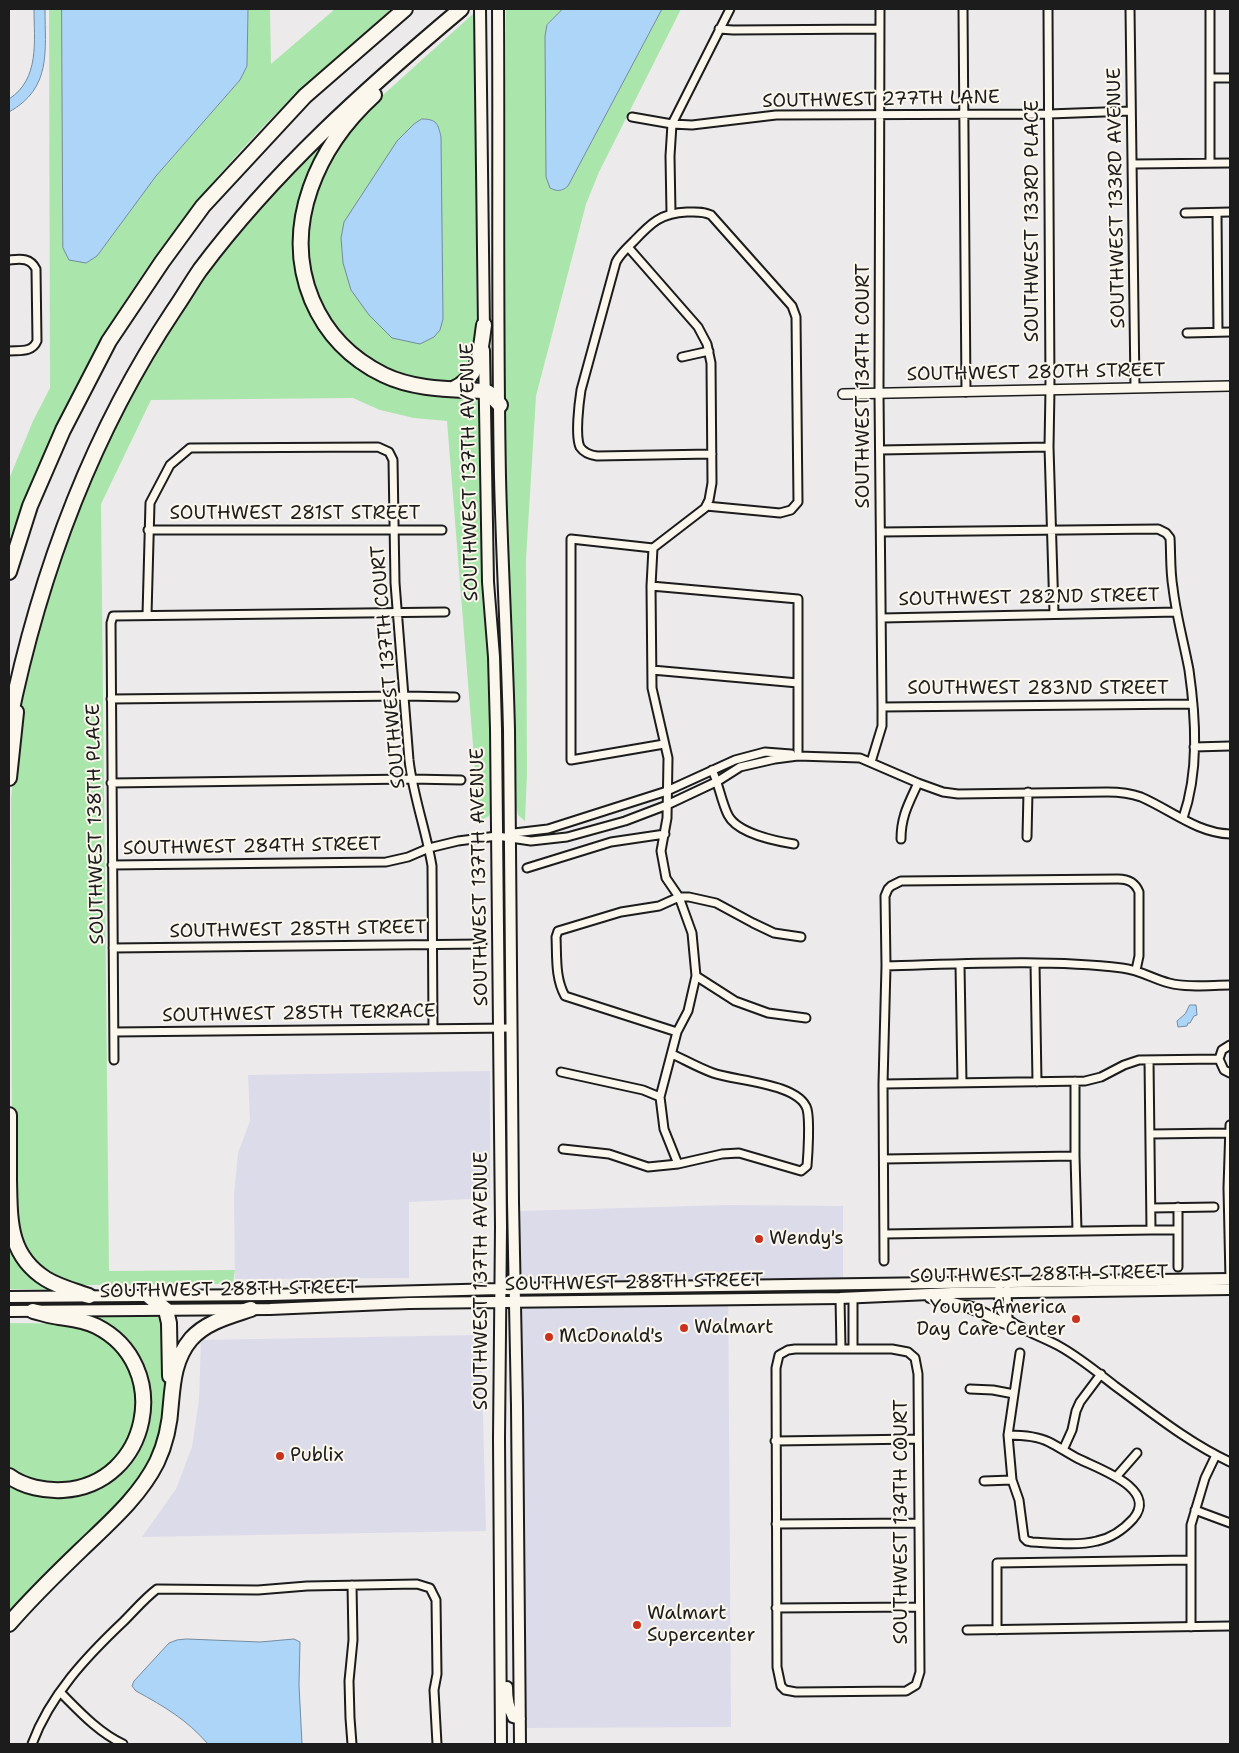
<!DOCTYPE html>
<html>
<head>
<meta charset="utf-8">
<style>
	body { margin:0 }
	#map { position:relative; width:1239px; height:1753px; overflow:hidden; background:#edeaeb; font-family:"Shantell Sans",sans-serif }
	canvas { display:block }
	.frame { position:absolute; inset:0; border:10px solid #1c1c1c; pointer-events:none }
</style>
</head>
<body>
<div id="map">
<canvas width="1239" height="1753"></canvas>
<div class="frame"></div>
</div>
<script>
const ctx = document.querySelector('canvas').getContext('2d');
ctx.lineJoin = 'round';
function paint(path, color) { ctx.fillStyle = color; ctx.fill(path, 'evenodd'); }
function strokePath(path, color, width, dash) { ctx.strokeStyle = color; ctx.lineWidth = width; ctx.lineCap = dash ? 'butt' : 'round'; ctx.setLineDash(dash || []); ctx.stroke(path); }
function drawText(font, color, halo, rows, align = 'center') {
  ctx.font = font + ' "Shantell Sans",sans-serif'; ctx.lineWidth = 4; ctx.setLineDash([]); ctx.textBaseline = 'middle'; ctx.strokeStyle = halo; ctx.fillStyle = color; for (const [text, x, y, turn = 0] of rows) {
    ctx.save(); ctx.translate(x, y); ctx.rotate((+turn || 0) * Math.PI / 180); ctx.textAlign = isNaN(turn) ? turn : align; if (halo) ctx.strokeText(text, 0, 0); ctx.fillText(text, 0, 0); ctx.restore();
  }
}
paint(new Path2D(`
	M 490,1071 L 490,1198 L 409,1202 L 409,1278 L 235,1279 L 234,1196 L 238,1153 L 250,1121 L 248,1075 Z
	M 728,1205 L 843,1206 L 843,1279 L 728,1278 L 731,1727 L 525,1728 L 523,1467 L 518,1211 Z
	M 477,1335 L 481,1339 L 486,1531 L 142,1537 L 176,1489 L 192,1447 L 199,1400 L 201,1340 Z`), '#dcdbea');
paint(new Path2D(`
	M 49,9 L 62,9 L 63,248 L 86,263 L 97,256 L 156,176 L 240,80 L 247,66 L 248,9 L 270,9 L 271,64 L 335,9 L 391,9 C 347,49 301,87 260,130 C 145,250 65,383 9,540 L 9,479 L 33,421 L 50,388 Z
	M 506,9 L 563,9 L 547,25 L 561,191 L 568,186 L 662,9 L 681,9 L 599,172 L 586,204 L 536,396 L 526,559 L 527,773 L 525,821 L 518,815 L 514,796 L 513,665 L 507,561 L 505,430 Z
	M 474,13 L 477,353 L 463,379 L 448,383 L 410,379 L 374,364 L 343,339 L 319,305 L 304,249 L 311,201 L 331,157 L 349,132 L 373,104 Z
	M 338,127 L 313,170 L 302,285 L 360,364 L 481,397 L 490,648 L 492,807 L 489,816 L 480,821 L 475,770 L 447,421 L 414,418 L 380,410 L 353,398 L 151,400 L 101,504 L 109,1271 L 235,1270 L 233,1284 L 81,1285 L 57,1280 L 34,1265 L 18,1239 L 12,1206 L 11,799 L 19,718 L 24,689 L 50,589 L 100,456 L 142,374 L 182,308 L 226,248 L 264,203 L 296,167 Z
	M 9,1236 L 55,1290 L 9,1289 Z
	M 163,1314 L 166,1326 C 166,1363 170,1404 158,1440 C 144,1483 110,1513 79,1545 C 55,1569 32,1592 9,1616 L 9,1483 L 63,1497 L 84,1493 L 95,1489 L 113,1478 L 129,1463 L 141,1440 L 142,1373 L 85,1317 Z
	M 9,1323 L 83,1324 L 123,1354 L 139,1389 L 134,1433 L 111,1466 L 84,1480 L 57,1485 L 29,1480 L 9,1469 Z`), '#aae5ab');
const water = new Path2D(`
	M 34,9 L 45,9 C 45,51 52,88 9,112 L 9,99 C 40,79 34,41 34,9 Z
	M 62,9 L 248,9 L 247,66 L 240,80 L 156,176 L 97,256 L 86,263 L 69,260 L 63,248 Z
	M 563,9 L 662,9 L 568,186 C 562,191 558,192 550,188 L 546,177 L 545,36 L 547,25 Z
	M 422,119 C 437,119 438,124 441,137 L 443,319 L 440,330 L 434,337 L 420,344 L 392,338 L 369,315 L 351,290 L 343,263 L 341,238 L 344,222 L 397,141 L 414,124 Z
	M 1190,1005 L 1196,1005 L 1197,1015 L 1194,1016 L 1190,1023 L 1188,1023 L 1187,1026 L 1178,1027 L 1177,1021 L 1185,1014 Z
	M 187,1639 L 260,1642 L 294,1639 L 300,1642 L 299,1685 L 302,1744 L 208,1744 C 186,1719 165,1707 136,1691 L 132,1686 L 134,1681 L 169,1643 L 177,1640 Z`);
paint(water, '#add5f7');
strokePath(water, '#738b9f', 1);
const minor = new Path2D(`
	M 963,9 L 966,392
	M 1048,9 L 1050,389 L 1049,447 L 1054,613
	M 1130,9 L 1135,387
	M 719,29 L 733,30 L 880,29
	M 1210,78 L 1230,78
	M 632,117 L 672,124 L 692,125 L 776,115 L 1049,114 L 1131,111
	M 1210,163 L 1210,9
	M 1133,164 L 1230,163
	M 671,213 L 670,156 L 672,124 L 730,9
	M 1185,213 L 1230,212
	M 1217,213 L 1218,332
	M 628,247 L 698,327 L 707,344 L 711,363 L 712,483 L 709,500 L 705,508 L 653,548
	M 9,260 C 20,259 30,257 36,269 L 37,341 C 32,353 19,350 9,351
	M 1187,333 L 1230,332
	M 682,357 L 709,351
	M 880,450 L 1049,447
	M 706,506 L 780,513 L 791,510 L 798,502 L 796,317 L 792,306 L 711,215 C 703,211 696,212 687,212 C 661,213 651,223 634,241 C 627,248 620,254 616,262 L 581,390 C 579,403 575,436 580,447 C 584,453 590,455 597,456 L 712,454
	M 148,530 L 442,530
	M 881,532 L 1158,529 L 1166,533 L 1170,538 C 1171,554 1170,571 1173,588 C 1176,615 1184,643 1189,670 C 1196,719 1199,772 1183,818
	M 653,548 L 651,586 L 652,688 L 668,758 L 667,818 L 661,851 L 666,878 L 679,897 L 692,933 L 696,976 L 688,1011 L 677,1032 L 660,1097 L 664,1129 L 678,1164
	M 653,548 L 571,539 L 571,760 L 664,744
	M 651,586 L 798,599 L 798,756
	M 147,615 L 150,503 L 170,465 L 190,448 L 378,447 L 389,452 L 393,460 L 395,583 L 409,760 C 413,796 426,830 432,866 L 433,1029
	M 882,618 L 1177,612
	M 652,670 L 798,683
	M 111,699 L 405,696 L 455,697
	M 882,707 L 1193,704
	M 1194,747 L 1230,746
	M 871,762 L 882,726 L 882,707 L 879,393 L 880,9
	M 712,770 C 719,784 721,801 728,815 C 737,833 775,841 794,844
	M 111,783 L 411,779 L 461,780
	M 509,837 L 514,833 L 548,829 L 667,791 L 735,760 L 765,752 L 791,754
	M 1027,837 L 1028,792
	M 901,839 C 901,816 909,803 918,783
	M 112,865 L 386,862 L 408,857 L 429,848 L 458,841 L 497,836 L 531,841 L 567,837 L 625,821 L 667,805 L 718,781 L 740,767 L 775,759 L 798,756 L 860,758 L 918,783 L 943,792 L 958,794 L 1107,792 C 1118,792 1130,793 1141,797 C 1171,810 1197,833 1230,834
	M 527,868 L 611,842 L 665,834
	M 113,948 L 482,944
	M 1035,963 L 1037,1082
	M 960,965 L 962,1083
	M 886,966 C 962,964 1047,959 1122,968 C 1140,970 1153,979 1169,983 C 1188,988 1211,985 1230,985
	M 696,976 L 735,1001 L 768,1013 L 806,1018
	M 114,1032 L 512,1028
	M 677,1032 L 565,996 C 555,978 557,957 556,937 L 558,931 L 621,912 L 659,906 L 679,897 L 689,897 L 716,903 L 753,923 L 774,933 L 801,937
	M 1230,1045 L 1222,1050 L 1219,1059 L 1224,1070 L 1230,1073
	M 114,1060 L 111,623 L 113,616 L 445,612
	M 1149,1060 L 1151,1230 L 1178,1230
	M 561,1072 L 643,1090 L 660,1097
	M 1075,1081 L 1075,1156
	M 883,1084 L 1085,1081 L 1101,1077 L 1124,1065 L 1139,1060 L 1219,1059
	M 1230,1125 L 1228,1188 L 1230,1280
	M 1150,1134 L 1230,1133
	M 563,1149 L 609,1154 L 648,1167 L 678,1164 L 722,1154 L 739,1153 L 801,1171 L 807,1166 C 808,1154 810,1120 807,1109 C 799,1083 735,1081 713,1073 C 699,1068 685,1060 672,1054
	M 884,1159 L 1075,1156 L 1077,1231
	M 1178,1207 L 1178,1267
	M 1151,1208 L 1214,1207
	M 884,1234 L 1151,1230
	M 884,1261 L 883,1084 L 886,966 L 885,896 L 888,889 L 891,886 L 901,881 L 1118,879 C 1128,879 1135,882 1139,892 L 1139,956 L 1136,970
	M 999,1288 C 999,1296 997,1307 1003,1314 C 1014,1328 1043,1337 1059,1346 C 1079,1357 1097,1372 1115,1386 C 1152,1413 1189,1443 1230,1462
	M 1007,1290 L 1008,1319
	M 840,1298 L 841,1349
	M 853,1298 L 853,1349
	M 795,1349 L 892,1349 L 908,1352 L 915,1358 L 918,1374 L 920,1672 L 916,1685 L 906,1691 L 796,1692 L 785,1690 L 781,1686 L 777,1667 L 776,1368 L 779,1355 L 788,1350 Z
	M 970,1389 L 993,1390 L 1014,1394
	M 1008,1435 C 1021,1435 1037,1436 1049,1442 C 1059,1447 1069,1454 1079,1459 C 1099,1469 1159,1489 1133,1519 C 1123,1530 1111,1538 1097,1541 C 1077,1546 1053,1543 1032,1542 L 1027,1541 L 1024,1538 L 1019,1500 L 1012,1480 L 1008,1435 L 1020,1353
	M 775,1441 L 918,1439
	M 1063,1450 L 1072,1430 L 1076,1411 L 1080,1402 L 1101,1374
	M 1116,1477 L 1137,1453
	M 984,1481 L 1012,1480
	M 1195,1510 L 1230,1523
	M 776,1524 L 918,1523
	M 352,1585 L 353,1640 L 349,1681 L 350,1718 L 352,1744
	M 776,1608 L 919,1607
	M 1191,1627 L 1191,1525 L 1205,1478 L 1216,1455
	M 967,1630 L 1230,1626
	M 997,1630 L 997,1563 L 1190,1560
	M 60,1692 C 80,1712 98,1732 123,1744
	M 32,1744 C 50,1695 87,1656 124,1621 C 135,1610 145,1598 157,1589 L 258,1590 L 307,1586 L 417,1584 L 430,1588 L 436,1600 L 437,1674 L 434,1690 L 437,1744`);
const tertiary = new Path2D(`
	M 843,394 L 1230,386`);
const secondary = new Path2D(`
	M 480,9 L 484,330
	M 498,9 C 499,165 497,321 500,477 C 502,562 507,646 509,730 L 513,1202 L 517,1406 L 520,1744
	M 484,350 L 488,582 L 494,657 L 496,729 L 501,1227 L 499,1438 L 501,1744
	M 9,1297 L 270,1295 L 500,1289 L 1230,1279
	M 930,1297 L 972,1308 L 997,1320 L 1020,1328
	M 9,1311 L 270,1309 L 409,1303 L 840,1298 L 952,1293 L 1230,1289
	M 507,1687 C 507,1698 508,1707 513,1717 L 520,1719`);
const motorway = new Path2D(`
	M 374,95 C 318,146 281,225 312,300 C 326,333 351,359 384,375 C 415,390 452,389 485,391 L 489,393 L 500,405
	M 453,389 C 481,376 480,352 484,325
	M 9,572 L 30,506 L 63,430 L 109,341 L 162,262 L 203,206 L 305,96 L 405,9
	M 9,723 C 39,575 90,436 174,310 C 183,297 191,283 200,270 C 274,171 367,88 461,9
	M 9,778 L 16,712
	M 9,1115 C 9,1137 9,1158 9,1180 C 10,1220 8,1255 46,1279 C 59,1287 75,1291 89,1296
	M 149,1296 L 166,1310 L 169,1323 L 170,1376
	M 9,1476 C 24,1487 45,1491 63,1490 C 150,1485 174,1365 96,1326 C 84,1320 72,1319 59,1317 C 50,1316 42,1313 33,1311
	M 9,1624 C 32,1597 57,1573 83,1548 C 110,1522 140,1496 157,1462 C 165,1445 170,1423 171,1403 C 173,1380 175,1358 191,1339 C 206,1322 230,1316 251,1309`);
strokePath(minor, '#1c1c1c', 11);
strokePath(tertiary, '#1c1c1c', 12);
strokePath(secondary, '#1c1c1c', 14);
strokePath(motorway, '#1c1c1c', 18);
strokePath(minor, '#fbf7ec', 7);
strokePath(tertiary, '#fbf7ec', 9);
strokePath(secondary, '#fbf7ec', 10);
strokePath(motorway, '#fbf7ec', 14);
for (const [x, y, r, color] of [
	[759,1239,5,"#c8321e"],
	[1076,1319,5,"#c8321e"],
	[684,1328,5,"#c8321e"],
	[549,1337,5,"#c8321e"],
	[280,1456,5,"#c8321e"],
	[637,1625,5,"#c8321e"]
]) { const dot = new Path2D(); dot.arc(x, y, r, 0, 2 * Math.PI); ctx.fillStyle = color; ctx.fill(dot); strokePath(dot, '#fbf7ec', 2); }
drawText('19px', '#1c1c1c', '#fbf7ec', [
	["SOUTHWEST 277TH LANE",881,100,-1],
	["SOUTHWEST 133RD AVENUE",1117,198,-91],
	["SOUTHWEST 133RD PLACE",1033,221,-90],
	["SOUTHWEST 280TH STREET",1036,373,-1],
	["SOUTHWEST 134TH COURT",864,386,-90],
	["SOUTHWEST 137TH AVENUE",470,472,-91],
	["SOUTHWEST 281ST STREET",295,514],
	["SOUTHWEST 282ND STREET",1029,598,-1],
	["SOUTHWEST 137TH COURT",389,667,-95],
	["SOUTHWEST 283ND STREET",1038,689],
	["SOUTHWEST 138TH PLACE",96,824,-91],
	["SOUTHWEST 284TH STREET",252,847,-1],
	["SOUTHWEST 137TH AVENUE",480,877,-91],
	["SOUTHWEST 285TH STREET",298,930,-1],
	["SOUTHWEST 285TH TERRACE",299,1014,-1],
	["SOUTHWEST 288TH STREET",1039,1275,-1],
	["SOUTHWEST 137TH AVENUE",482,1281,-90],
	["SOUTHWEST 288TH STREET",634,1283,-1],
	["SOUTHWEST 288TH STREET",229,1290,-1],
	["SOUTHWEST 134TH COURT",902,1522,-90]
]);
drawText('19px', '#1c1c1c', '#fbf7ec', [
	["Wendy's",769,1239],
	["Young America",1066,1308,"right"],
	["Day Care Center",1066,1330,"right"],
	["Walmart",694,1328],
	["McDonald's",559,1337],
	["Publix",290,1456],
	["Walmart",647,1614],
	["Supercenter",647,1636]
], 'left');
</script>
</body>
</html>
